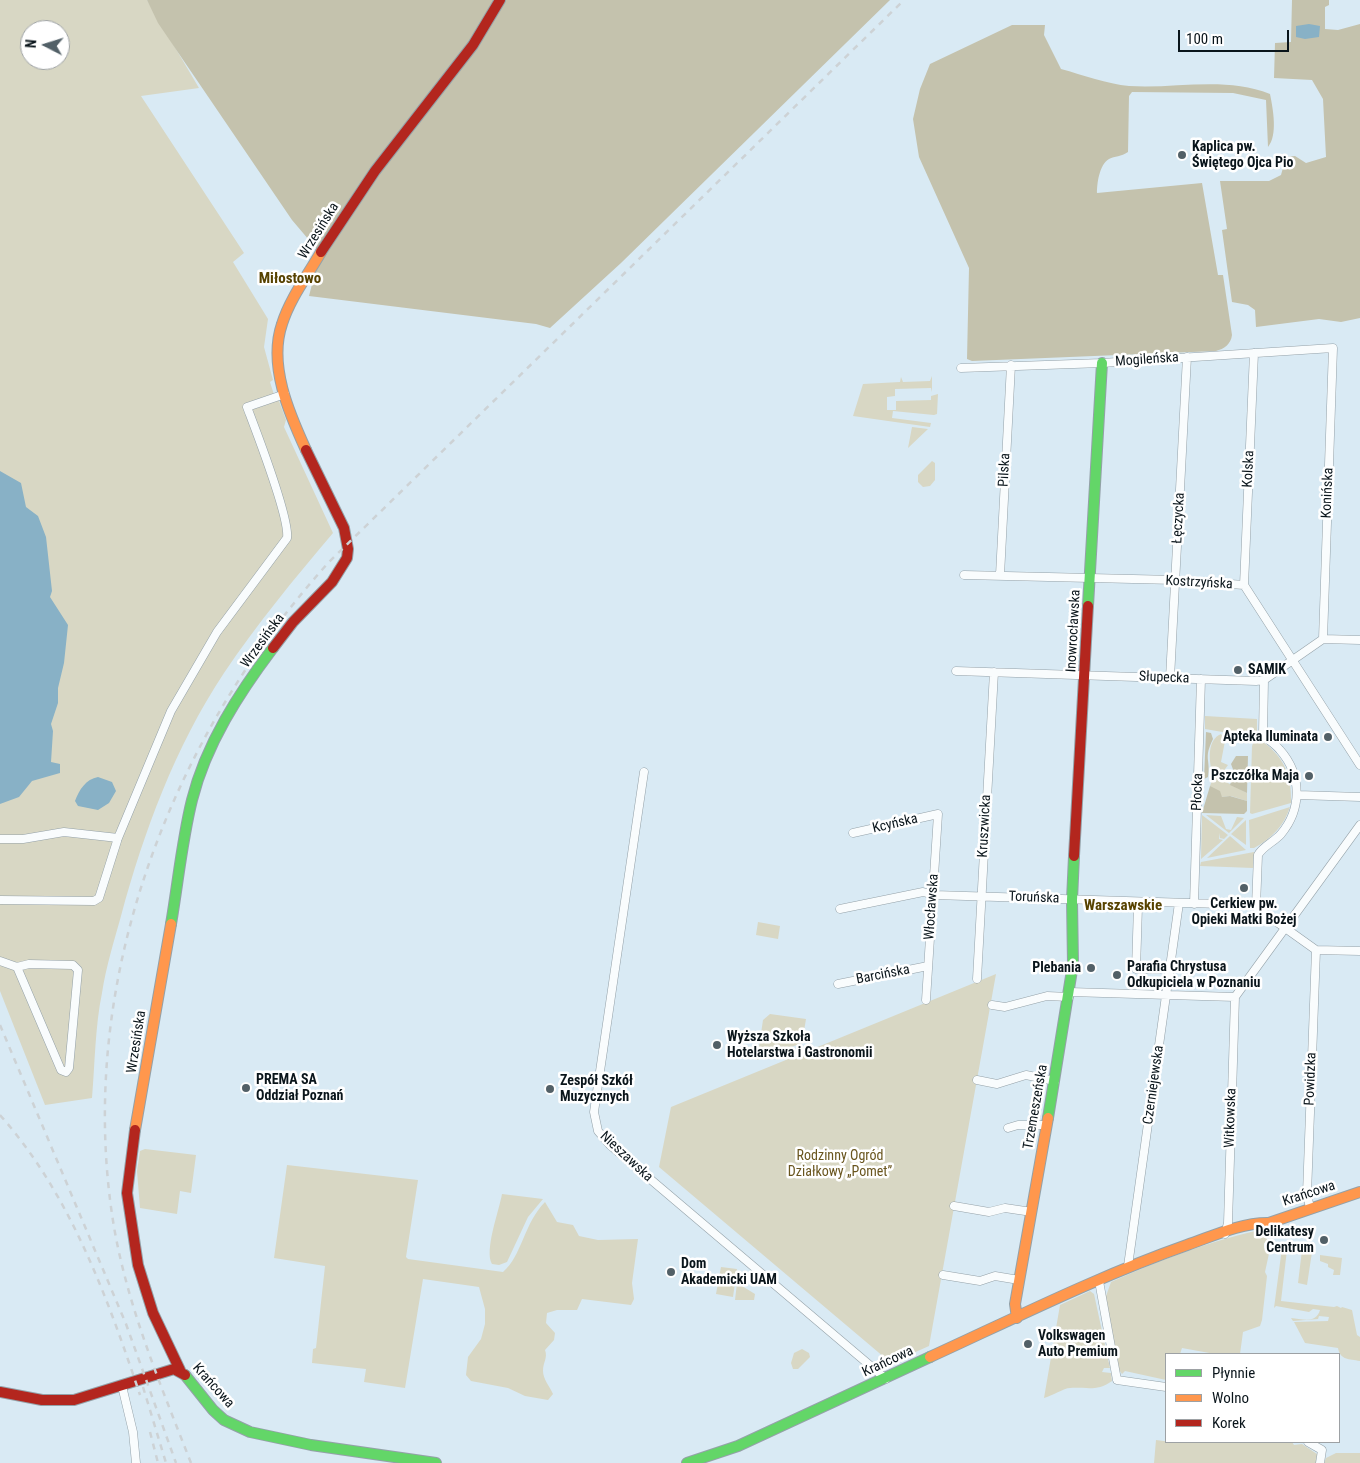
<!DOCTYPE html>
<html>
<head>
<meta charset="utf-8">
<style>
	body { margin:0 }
	#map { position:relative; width:1360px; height:1463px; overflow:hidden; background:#d9eaf4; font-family:"Roboto Condensed",sans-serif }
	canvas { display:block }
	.legend { position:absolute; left:1165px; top:1353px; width:175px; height:90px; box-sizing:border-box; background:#fff; border:1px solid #9da1a4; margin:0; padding:6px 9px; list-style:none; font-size:15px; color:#0a151b }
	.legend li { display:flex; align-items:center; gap:10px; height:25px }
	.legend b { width:25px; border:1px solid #9da1a4 }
	.north { position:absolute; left:20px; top:20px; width:50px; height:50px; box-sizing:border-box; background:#fff; border:1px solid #9da1a4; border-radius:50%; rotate:275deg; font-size:14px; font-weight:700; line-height:20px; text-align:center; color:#0a151b }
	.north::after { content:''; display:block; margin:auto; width:18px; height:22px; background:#526067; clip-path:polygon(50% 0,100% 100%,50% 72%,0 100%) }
	.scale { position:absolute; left:1178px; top:30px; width:111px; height:22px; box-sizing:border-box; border:2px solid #0a151b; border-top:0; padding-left:6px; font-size:15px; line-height:18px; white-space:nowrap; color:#0a151b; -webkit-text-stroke:4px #fff; paint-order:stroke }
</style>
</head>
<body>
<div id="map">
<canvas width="1360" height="1463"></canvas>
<ul class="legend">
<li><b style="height:6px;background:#63d668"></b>Płynnie</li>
<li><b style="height:6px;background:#ff974d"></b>Wolno</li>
<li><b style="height:6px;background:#b3261e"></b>Korek</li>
</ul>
<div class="north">N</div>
<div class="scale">100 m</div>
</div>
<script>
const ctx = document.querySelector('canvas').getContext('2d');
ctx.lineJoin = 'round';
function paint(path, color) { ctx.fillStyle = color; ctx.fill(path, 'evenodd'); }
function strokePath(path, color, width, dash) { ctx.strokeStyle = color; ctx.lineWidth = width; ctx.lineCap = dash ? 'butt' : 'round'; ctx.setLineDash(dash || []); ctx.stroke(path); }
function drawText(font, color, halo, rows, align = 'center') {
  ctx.font = font + ' "Roboto Condensed",sans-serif'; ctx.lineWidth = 5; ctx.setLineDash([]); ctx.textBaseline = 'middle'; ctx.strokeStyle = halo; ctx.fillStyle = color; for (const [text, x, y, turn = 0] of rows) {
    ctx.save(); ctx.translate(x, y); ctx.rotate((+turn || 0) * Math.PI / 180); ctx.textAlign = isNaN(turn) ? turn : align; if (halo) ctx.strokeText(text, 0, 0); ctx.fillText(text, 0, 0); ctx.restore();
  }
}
paint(new Path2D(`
	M 0,0 L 147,0 L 199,88 L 141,96 L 244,253 L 233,262 L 268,319 L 264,347 L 273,380 L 270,382 L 276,401 L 279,401 L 286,420 L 284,427 L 333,533 C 294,579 257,624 224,673 C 175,747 144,831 121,916 C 114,941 106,967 102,993 C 95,1027 95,1063 92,1098 L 45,1105 L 0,991 ZM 30,30 L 60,30 L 60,60 L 30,60 Z
	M 932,376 L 932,392 L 931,388 L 895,389 L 895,396 L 887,397 L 887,410 L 896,410 L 896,401 L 931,400 L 931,396 L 938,394 L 937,414 L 934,415 L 893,411 L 892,418 L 931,423 L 930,427 L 853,416 L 863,384 L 900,382 L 901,377 L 903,382 L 930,381 Z
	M 912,427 L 928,429 L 908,448 Z
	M 932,461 L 935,463 L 935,480 L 930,486 L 923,487 L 918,482 L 918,475 Z
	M 1205,716 L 1257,719 L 1257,735 L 1253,734 L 1252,737 L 1205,729 Z
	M 1221,734 L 1225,741 L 1221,762 L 1228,765 L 1223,772 L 1212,772 C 1209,760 1207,740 1221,734 Z
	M 1254,741 L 1263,742 C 1284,757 1292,776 1291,803 L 1252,814 L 1250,813 L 1252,746 Z
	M 1214,775 L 1224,775 L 1226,782 L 1247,793 L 1247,801 L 1231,796 L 1222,797 L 1210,786 Z
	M 1290,807 C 1284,826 1271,839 1254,848 L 1250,848 L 1249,820 Z
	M 1202,815 L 1228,835 L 1224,839 L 1220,838 L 1220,833 L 1219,839 L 1223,840 L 1201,859 Z
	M 1206,815 L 1221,816 L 1226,829 L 1231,830 L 1237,817 L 1244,818 L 1229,833 Z
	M 1246,820 L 1246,845 L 1231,834 Z
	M 1230,836 L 1246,850 L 1207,858 Z
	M 1254,852 L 1253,868 L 1200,866 L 1201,862 Z
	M 758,922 L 780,926 L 778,939 L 756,935 Z
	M 996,974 L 929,1346 L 891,1363 L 659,1167 L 671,1107 Z
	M 770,1014 L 806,1019 L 802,1043 L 757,1060 L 763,1020 Z
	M 145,1149 L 196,1155 L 191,1193 L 180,1191 L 177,1214 L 140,1208 L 137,1171 L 140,1151 Z
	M 287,1165 L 418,1180 L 406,1257 L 408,1259 L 503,1272 C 522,1256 524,1223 545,1202 L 557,1222 L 573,1225 L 579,1236 L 598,1240 L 638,1239 L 632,1283 L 634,1299 L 631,1305 L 582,1299 L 577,1310 L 557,1310 L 547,1313 L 546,1323 L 555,1333 L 554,1340 L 545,1350 C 548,1358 543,1362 543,1371 C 543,1379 550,1387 553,1394 L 548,1400 L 525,1396 L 508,1388 L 471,1381 L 466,1375 L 468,1357 L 481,1339 L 485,1324 L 485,1309 L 479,1287 L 423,1279 L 405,1388 L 364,1382 L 366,1369 L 312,1363 L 313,1349 L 316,1348 L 325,1266 L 274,1258 Z
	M 502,1194 L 543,1199 L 528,1217 L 507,1262 L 499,1265 L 492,1264 C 484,1251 499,1211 502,1194 Z
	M 1255,1231 L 1256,1234 L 1265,1235 L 1269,1243 L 1264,1243 L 1264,1248 L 1270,1249 L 1265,1272 L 1267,1276 L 1262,1320 L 1260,1326 L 1243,1332 L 1240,1354 L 1215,1354 L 1182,1348 L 1180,1354 L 1166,1354 L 1166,1380 L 1125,1371 L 1122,1374 L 1119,1370 L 1105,1299 L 1111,1282 C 1158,1261 1205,1243 1255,1231 Z
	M 1284,1244 L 1308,1247 L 1308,1251 L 1312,1252 L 1307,1285 L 1298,1283 L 1302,1250 L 1287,1250 L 1281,1301 L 1334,1307 L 1337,1306 L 1341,1308 L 1342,1307 L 1352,1310 L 1357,1335 L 1360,1337 L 1360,1361 C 1349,1359 1340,1360 1338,1348 L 1305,1343 L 1294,1322 L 1328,1321 L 1329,1317 L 1319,1316 L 1318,1319 L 1293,1321 L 1291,1318 C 1302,1319 1316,1324 1320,1310 L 1313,1309 L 1309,1312 L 1276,1306 L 1274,1308 L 1282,1248 Z
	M 1320,1255 L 1342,1258 L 1340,1275 L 1333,1275 L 1334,1270 L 1328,1267 L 1328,1264 L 1320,1261 Z
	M 721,1267 L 737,1269 L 733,1297 L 716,1294 Z
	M 737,1283 L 755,1294 L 754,1300 L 735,1300 Z
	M 1090,1291 L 1094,1294 L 1110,1368 L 1104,1368 L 1102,1372 L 1111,1373 L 1112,1381 C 1097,1392 1087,1387 1070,1388 C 1064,1388 1052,1396 1044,1398 L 1060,1305 Z
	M 802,1349 L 809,1353 L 810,1357 L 798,1369 L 793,1369 L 791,1363 L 794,1353 Z
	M 1156,1440 L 1179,1443 L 1292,1442 L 1294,1445 L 1302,1444 L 1317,1454 L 1316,1463 L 1154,1463 Z
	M 1336,1453 L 1360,1453 L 1360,1463 L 1324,1463 L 1326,1458 Z`), '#d8d7c4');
paint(new Path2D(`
	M 147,0 L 890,0 L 621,263 L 550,328 L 536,324 L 309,296 L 320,253 L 292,220 L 158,23 Z
	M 1292,0 L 1329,0 L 1329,5 L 1325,7 L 1325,29 L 1338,30 L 1360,24 L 1360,318 L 1341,322 L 1319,319 L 1256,327 L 1255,310 L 1248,305 L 1232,302 L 1222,230 L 1227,229 L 1220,181 L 1269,181 L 1281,175 L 1286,157 L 1295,156 L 1306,163 L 1326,157 L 1323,99 L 1312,80 L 1274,78 L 1275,43 L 1291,42 Z
	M 1012,25 L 1045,25 L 1044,35 L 1061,69 C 1083,75 1107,84 1129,86 C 1176,89 1225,76 1270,94 C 1273,109 1278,135 1268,147 L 1266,100 L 1233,93 L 1132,92 L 1129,96 L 1128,152 C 1121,157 1115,156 1109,159 C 1099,165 1097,184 1097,193 L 1202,183 L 1218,275 L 1223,275 L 1232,335 C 1231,344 1224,349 1216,351 L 972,361 L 967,359 L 969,268 L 919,157 L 913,119 L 920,89 L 930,64 Z
	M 1206,732 L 1211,733 L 1213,739 C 1203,759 1211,759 1208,777 L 1204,779 Z
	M 1236,756 L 1248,756 L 1247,793 L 1230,785 L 1234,772 L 1231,764 Z
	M 1210,786 L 1220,791 L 1222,797 L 1230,796 L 1247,801 L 1247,811 L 1244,814 L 1202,813 Z`), '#c4c2ad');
paint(new Path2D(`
	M 1309,24 L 1320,26 L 1319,37 L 1305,39 L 1296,37 L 1296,26 Z
	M 0,471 L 21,483 L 26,507 L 38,516 L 46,537 L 52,591 L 50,597 L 68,625 L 64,663 L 58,688 L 58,703 L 51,724 L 53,731 L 51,762 L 60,764 L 60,773 L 32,781 L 19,797 L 0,804 Z
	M 98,777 L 112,782 L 116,791 L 109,803 L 98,810 L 78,806 L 75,801 C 79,790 86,779 98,777 Z`), '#88b1c6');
const street = new Path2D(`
	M 961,368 L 1102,363 L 1333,348 L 1323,639
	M 964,575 L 1175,580 L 1244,585 L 1360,765
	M 1000,575 L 1011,365
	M 1244,585 L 1254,353
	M 956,671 L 1256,681 L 1264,680 L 1323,639 L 1360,640
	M 1170,678 L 1187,357
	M 644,772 L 594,1112 L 598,1131 L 610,1145 L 886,1379
	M 1298,795 L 1360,797
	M 853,833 L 938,814 L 926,1000
	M 0,839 L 23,839 L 64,832 L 118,838
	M 0,900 L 94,901 L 99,898 L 118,838 L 171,711 L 217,632 L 287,538 C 290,518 256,431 247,407 L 285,394
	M 1194,904 L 1201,679
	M 1138,906 L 1136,969 L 1160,969
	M 1256,906 L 1258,855 C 1263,846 1274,842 1281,834 C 1302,809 1302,775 1280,750 C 1275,744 1268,740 1263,735 L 1264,680
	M 840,909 L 923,892 L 934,895 L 1253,905 L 1316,950 L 1360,951
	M 0,961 L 17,967 L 61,1070 L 66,1072 L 69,1068 L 78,970 L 73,965 L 29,964 L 17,967
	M 977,979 L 994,672
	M 838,984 L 928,966
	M 1070,992 L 1235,997 L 1360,825
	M 992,1005 L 1005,1007 L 1047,996 L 1069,997
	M 977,1080 L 997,1084 L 1026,1075 L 1055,1081
	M 1008,1128 L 1018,1125 L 1047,1125
	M 954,1206 L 989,1212 L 1005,1208 L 1032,1212
	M 1310,1208 L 1307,1194 L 1316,950
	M 1225,1234 L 1228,1223 L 1235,997
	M 1128,1266 L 1179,903
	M 943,1275 L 980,1281 L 995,1276 L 1019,1280
	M 1099,1281 L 1117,1380 L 1166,1387
	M 122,1386 L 133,1432 L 136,1463
	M 1308,1442 L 1322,1450 L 1320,1463`);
const fast = new Path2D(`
	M 1088,606 L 1102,363
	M 171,924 C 178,883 182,840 192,800 C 206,744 239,693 273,648
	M 1048,1118 L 1073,964 L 1072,900 L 1074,856
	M 185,1375 L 213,1410 L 224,1420 L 250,1432 L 311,1445 L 436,1463
	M 687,1463 L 738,1446 L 930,1357`);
const slow = new Path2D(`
	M 306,450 C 289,413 268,365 282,324 C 290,298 308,275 321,252
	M 135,1130 L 171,924
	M 1263,1225 L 1360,1192
	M 1017,1318 L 1015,1304 L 1048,1118
	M 930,1357 C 1015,1318 1099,1276 1187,1245 C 1213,1236 1240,1223 1267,1223`);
const jam = new Path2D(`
	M 321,252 L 375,171 L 473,45 L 500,0
	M 273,648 L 293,622 L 332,582 L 347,558 L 348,549 L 344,528 L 306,450
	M 1074,856 L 1088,606
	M 135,1130 L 127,1193 L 138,1265 L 153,1313 L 180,1370
	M 0,1392 L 42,1400 L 74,1400 L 174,1369 L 185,1375`);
strokePath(street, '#94a1a8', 9);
strokePath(fast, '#94a1a8', 12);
strokePath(slow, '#94a1a8', 12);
strokePath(jam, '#94a1a8', 12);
strokePath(street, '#f9fcfd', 8);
strokePath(fast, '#63d668', 10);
strokePath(slow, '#ff974d', 10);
strokePath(jam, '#b3261e', 10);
strokePath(new Path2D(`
	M 0,1025 L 126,1324 L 176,1463
	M 0,1115 C 70,1194 107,1296 140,1395
	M 143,1387 L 166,1463
	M 150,1432 L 158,1463
	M 191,1463 C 161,1386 128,1308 114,1227 C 74,987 169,739 329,562 L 904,0`), '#cdd2d5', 2.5, [6, 6]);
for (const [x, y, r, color] of [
	[1182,155,5,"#526067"],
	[1238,670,5,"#526067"],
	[1328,737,5,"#526067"],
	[1309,776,5,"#526067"],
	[1244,888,5,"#526067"],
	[1091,968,5,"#526067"],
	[1117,975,5,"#526067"],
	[717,1045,5,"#526067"],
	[246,1088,5,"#526067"],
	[550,1089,5,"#526067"],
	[1324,1240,5,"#526067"],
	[671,1272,5,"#526067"],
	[1028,1344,5,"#526067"]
]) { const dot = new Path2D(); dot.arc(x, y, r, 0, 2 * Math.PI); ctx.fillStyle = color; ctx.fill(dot); strokePath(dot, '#fff', 2); }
drawText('bold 14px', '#0a151b', '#fff', [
	["Kaplica pw.",1192,147],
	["Świętego Ojca Pio",1192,163],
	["SAMIK",1248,670],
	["Apteka Iluminata",1318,737,"right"],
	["Pszczółka Maja",1299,776,"right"],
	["Cerkiew pw.",1244,904,"center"],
	["Opieki Matki Bożej",1244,920,"center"],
	["Parafia Chrystusa",1127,967],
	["Odkupiciela w Poznaniu",1127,983],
	["Plebania",1081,968,"right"],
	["Wyższa Szkoła",727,1037],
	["Hotelarstwa i Gastronomii",727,1053],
	["PREMA SA",256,1080],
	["Oddział Poznań",256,1096],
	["Zespół Szkół",560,1081],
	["Muzycznych",560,1097],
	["Delikatesy",1314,1232,"right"],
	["Centrum",1314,1248,"right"],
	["Dom",681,1264],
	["Akademicki UAM",681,1280],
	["Volkswagen",1038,1336],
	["Auto Premium",1038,1352]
], 'left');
drawText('14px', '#0a151b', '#fff', [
	["Wrzesińska",319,231,-58],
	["Mogileńska",1147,360,-4],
	["Kolska",1249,469,-87],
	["Pilska",1005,470,-87],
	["Konińska",1328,493,-88],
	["Łęczycka",1179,518,-87],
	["Kostrzyńska",1199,583,3],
	["Inowrocławska",1074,631,-87],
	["Wrzesińska",263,641,-54],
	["Słupecka",1164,678,2],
	["Płocka",1198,792,-88],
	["Kcyńska",895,824,-13],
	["Kruszwicka",985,826,-87],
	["Toruńska",1034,898,2],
	["Włocławska",932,907,-86],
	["Barcińska",883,975,-11],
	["Wrzesińska",137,1042,-81],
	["Powidzka",1311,1079,-88],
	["Czerniejewska",1154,1085,-82],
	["Trzemeszeńska",1036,1107,-80],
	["Witkowska",1231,1118,-88],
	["Nieszawska",626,1157,43],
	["Krańcowa",1309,1194,-18],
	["Krańcowa",888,1362,-25],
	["Krańcowa",213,1386,48]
]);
drawText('14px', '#69551e', '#fff', [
	["Rodzinny Ogród",840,1156],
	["Działkowy „Pomet”",840,1172]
]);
drawText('bold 15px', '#574200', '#fff', [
	["Miłostowo",290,279],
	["Warszawskie",1123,906]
]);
</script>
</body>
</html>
